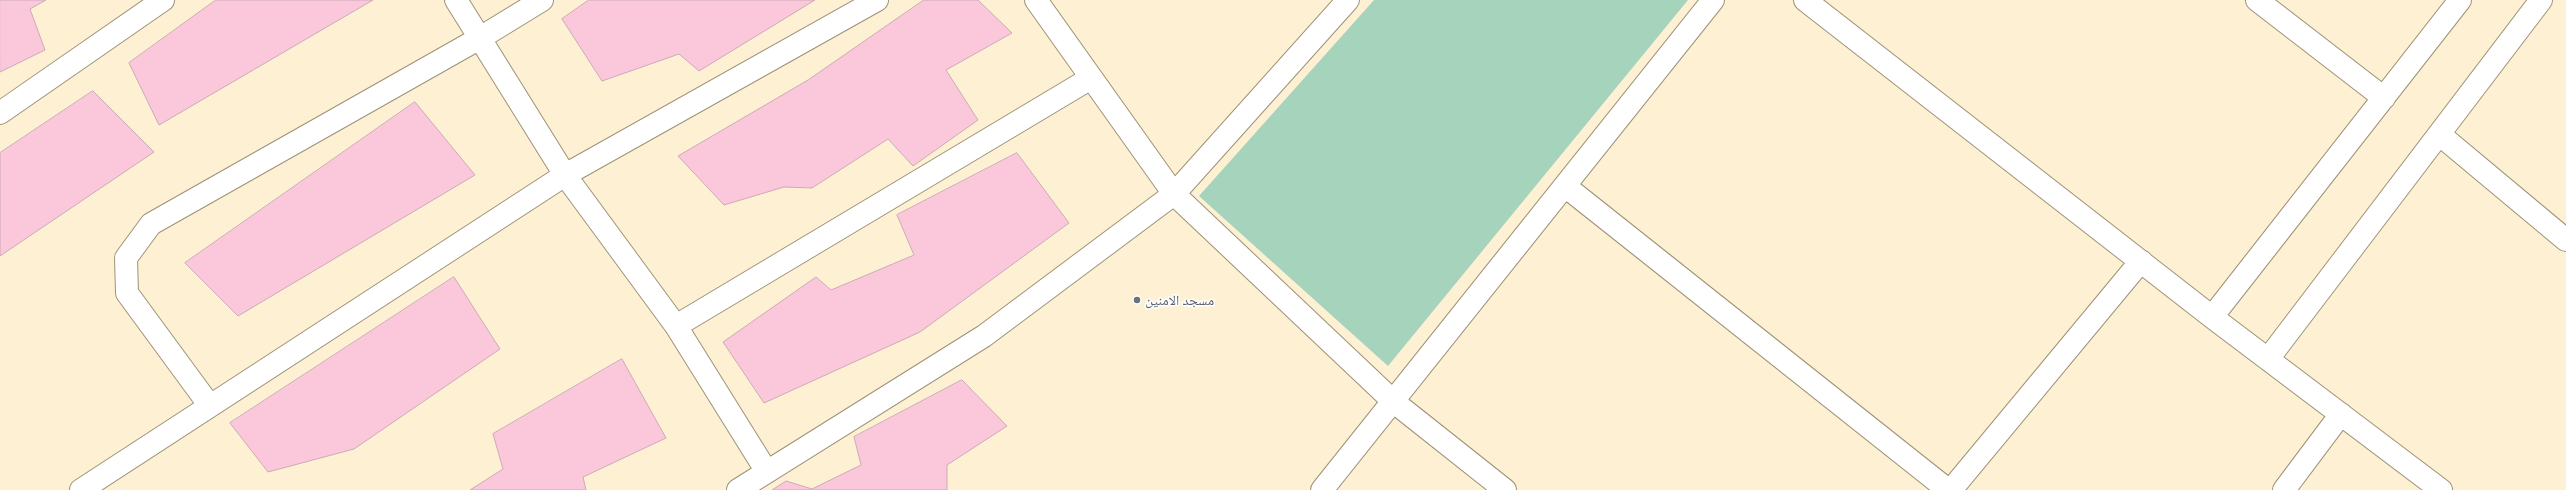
<!DOCTYPE html>
<html>
<head>
<meta charset="utf-8">
<style>
	body { margin:0 }
	canvas { display:block; background:#fdf0d3 }
</style>
</head>
<body>
<canvas width="2566" height="490"></canvas>
<script>
const ctx = document.querySelector('canvas').getContext('2d');
ctx.lineJoin = 'round';
function paint(path, color) { ctx.fillStyle = color; ctx.fill(path, 'evenodd'); }
function strokePath(path, color, width, dash) { ctx.strokeStyle = color; ctx.lineWidth = width; ctx.lineCap = dash ? 'butt' : 'round'; ctx.setLineDash(dash || []); ctx.stroke(path); }
function drawText(font, color, halo, rows, align = 'center') {
  ctx.font = font + ' "Exo 2","Noto Naskh Arabic",sans-serif'; ctx.lineWidth = 3; ctx.setLineDash([]); ctx.textBaseline = 'middle'; ctx.strokeStyle = halo; ctx.fillStyle = color; for (const [text, x, y, turn = 0] of rows) {
    ctx.save(); ctx.translate(x, y); ctx.rotate((+turn || 0) * Math.PI / 180); ctx.textAlign = isNaN(turn) ? turn : align; if (halo) ctx.strokeText(text, 0, 0); ctx.fillText(text, 0, 0); ctx.restore();
  }
}
paint(new Path2D(`
	M 1374,0 L 1688,0 L 1388,366 L 1199,196 Z`), '#a5d3bc');
const building = new Path2D(`
	M 0,0 L 46,0 L 30,9 L 45,50 L 0,72 Z
	M 216,0 L 373,0 L 159,125 L 129,63 Z
	M 589,0 L 815,0 L 699,71 L 679,54 L 602,81 L 562,19 Z
	M 924,0 L 978,0 L 1012,33 L 946,70 L 978,120 L 913,166 L 888,139 L 812,188 L 784,187 L 724,205 L 678,156 L 808,80 Z
	M 93,91 L 154,152 L 0,256 L 0,153 Z
	M 415,102 L 475,175 L 238,316 L 185,263 Z
	M 1017,153 L 1069,223 L 920,332 L 764,403 L 723,342 L 816,277 L 831,290 L 914,255 L 897,215 Z
	M 454,277 L 500,349 L 354,449 L 268,472 L 230,423 Z
	M 622,359 L 666,438 L 583,477 L 586,490 L 470,490 L 503,469 L 493,434 Z
	M 962,380 L 1007,426 L 947,465 L 947,490 L 772,490 L 786,481 L 812,489 L 861,465 L 854,437 Z`);
paint(building, '#fbc7db');
strokePath(building, '#cbabb7', 1);
const street = new Path2D(`
	M 456,0 L 565,175 L 676,326 L 767,472
	M 1036,0 L 1174,194 L 1394,402 L 1505,490
	M 1805,0 L 2212,317 L 2441,490
	M 2257,0 L 2384,98
	M 0,113 L 163,0
	M 2439,134 L 2566,240
	M 1565,186 L 1948,490
	M 2212,317 L 2460,0
	M 676,326 L 1091,78
	M 2268,359 L 2541,0
	M 210,406 L 127,293 L 126,258 L 151,224 L 480,38 L 542,0
	M 81,490 L 565,175 L 877,0
	M 738,490 L 984,336 L 1174,194 L 1348,0
	M 1322,490 L 1713,0
	M 1951,490 L 2141,261
	M 2284,490 L 2341,414`);
strokePath(street, '#9e9277', 24);
strokePath(street, '#fff', 22);
for (const [x, y, r, color] of [
	[1137,300,4,"#6b7280"]
]) { const dot = new Path2D(); dot.arc(x, y, r, 0, 2 * Math.PI); ctx.fillStyle = color; ctx.fill(dot); strokePath(dot, '#fff', 1.5); }
drawText('14px', '#5b616d', '#fff', [
	["مسجد الامنين",1145,300]
], 'left');
</script>
</body>
</html>
